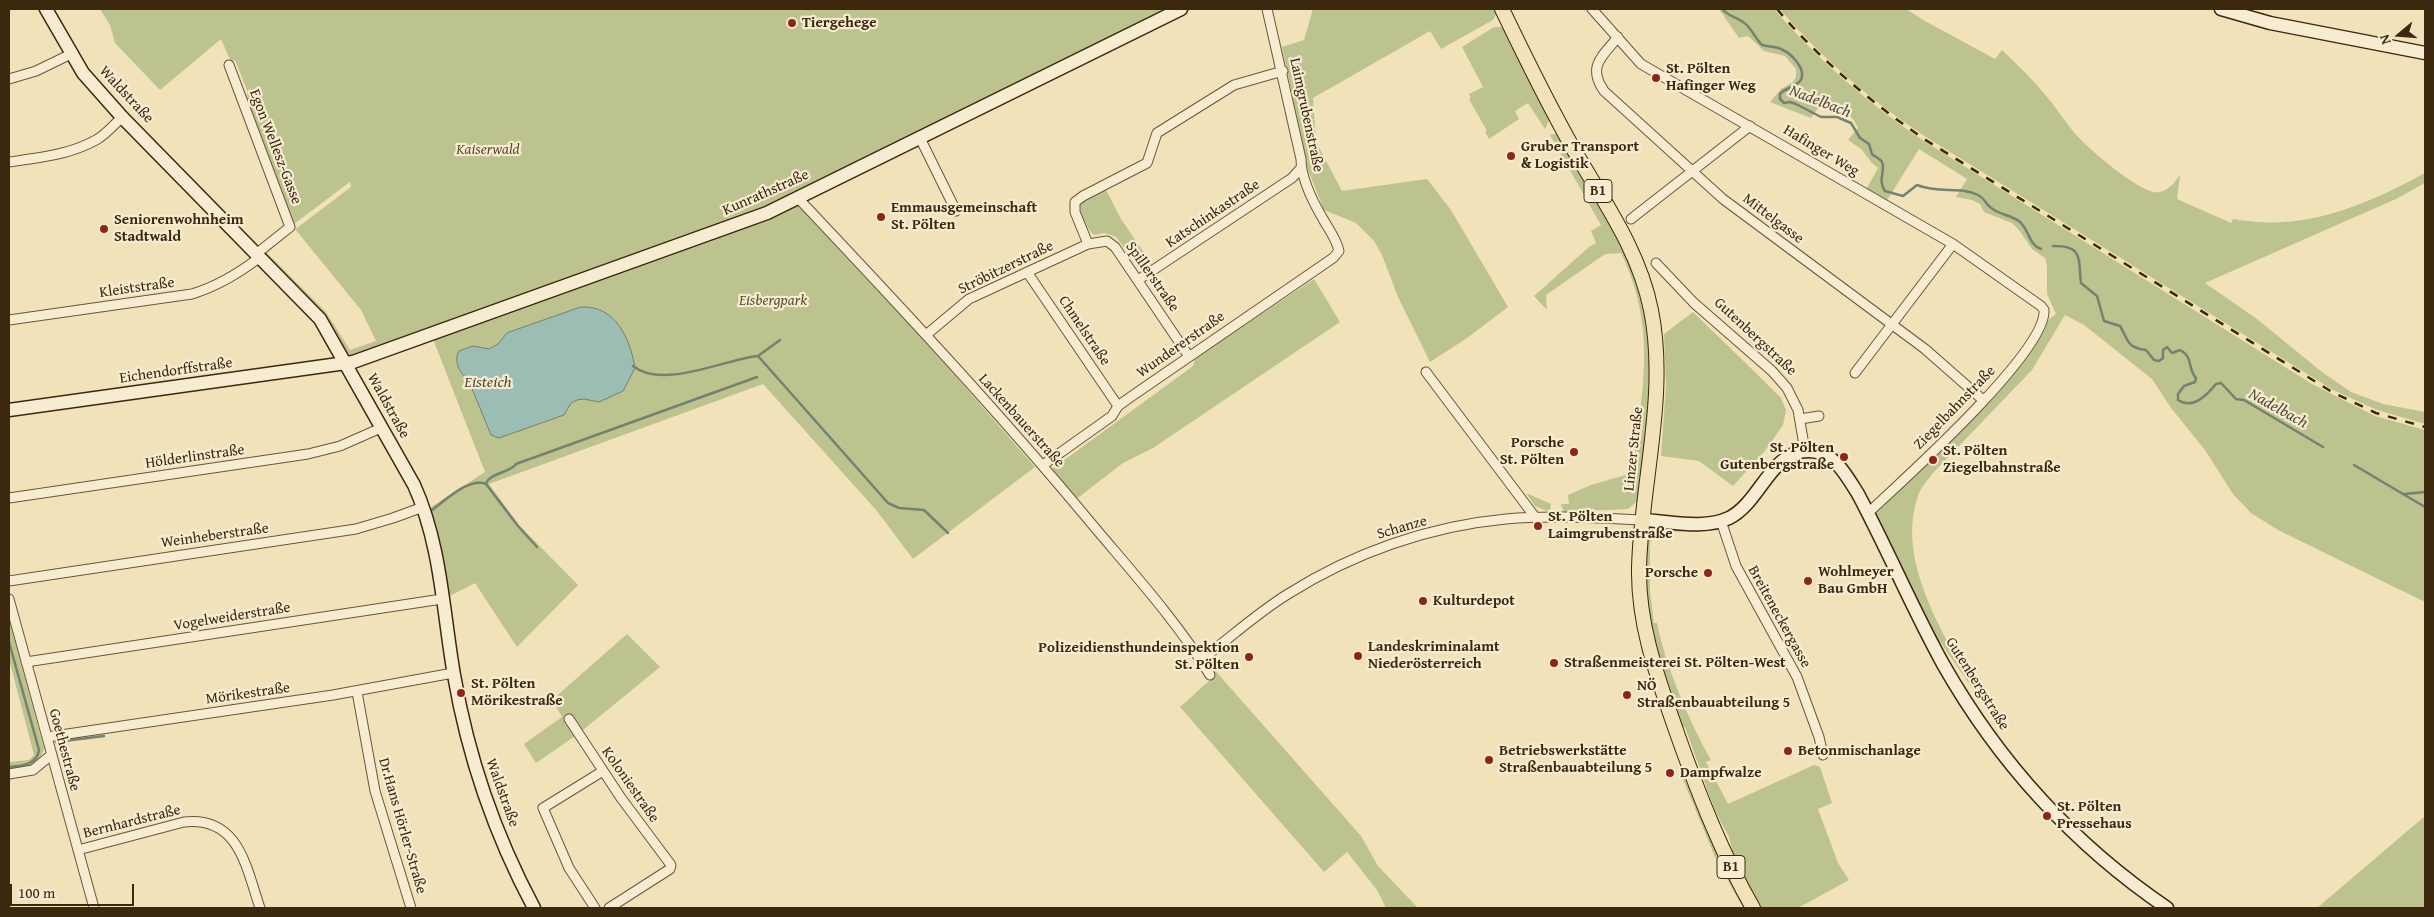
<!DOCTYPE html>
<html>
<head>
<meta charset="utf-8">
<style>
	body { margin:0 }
	#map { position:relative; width:2434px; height:917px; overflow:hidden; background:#f2e2b9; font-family:"Gentium Book Plus",serif }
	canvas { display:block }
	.frame { position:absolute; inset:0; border:10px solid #3c280e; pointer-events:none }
	.north { position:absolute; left:2374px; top:10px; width:50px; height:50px; -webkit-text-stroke:4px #f7ecd2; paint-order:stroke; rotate:252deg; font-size:14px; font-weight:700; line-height:20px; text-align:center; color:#3c280e }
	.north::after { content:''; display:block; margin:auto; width:18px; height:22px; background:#3c280e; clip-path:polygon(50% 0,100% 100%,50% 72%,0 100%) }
	.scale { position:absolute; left:10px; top:884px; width:124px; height:22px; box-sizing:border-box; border:2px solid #3c280e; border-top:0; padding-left:6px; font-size:15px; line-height:18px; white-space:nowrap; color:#3c280e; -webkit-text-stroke:4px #f7ecd2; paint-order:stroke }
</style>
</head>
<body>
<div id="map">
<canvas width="2434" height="917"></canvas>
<div class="frame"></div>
<div class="north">N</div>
<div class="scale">100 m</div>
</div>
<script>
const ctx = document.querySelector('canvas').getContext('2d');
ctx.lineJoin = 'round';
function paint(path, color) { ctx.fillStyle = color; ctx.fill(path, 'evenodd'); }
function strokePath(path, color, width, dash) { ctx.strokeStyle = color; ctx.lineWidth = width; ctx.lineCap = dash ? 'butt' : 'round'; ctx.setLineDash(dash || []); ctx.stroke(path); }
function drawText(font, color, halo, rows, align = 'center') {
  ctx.font = font + ' "Gentium Book Plus",serif'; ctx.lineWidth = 4.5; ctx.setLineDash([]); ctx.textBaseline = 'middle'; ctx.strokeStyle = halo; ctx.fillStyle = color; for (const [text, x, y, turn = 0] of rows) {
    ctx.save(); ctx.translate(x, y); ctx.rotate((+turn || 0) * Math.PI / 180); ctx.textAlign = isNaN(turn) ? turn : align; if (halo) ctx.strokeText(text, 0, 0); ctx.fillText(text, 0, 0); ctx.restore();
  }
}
paint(new Path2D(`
	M 100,9 L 1167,9 L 766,209 L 352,357 L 346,353 L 264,253 L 351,187 L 350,182 L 294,224 L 248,105 L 247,90 L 235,60 L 231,62 L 221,39 L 160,90 L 115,43 L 110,25 ZM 295,229 L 361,310 L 376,341 L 350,350 L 326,312 L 267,253 Z
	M 1313,9 L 1495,9 L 1496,14 L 1493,20 L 1441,49 L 1430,31 L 1313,98 L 1316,142 L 1342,191 L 1427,179 L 1451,210 L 1508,307 L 1467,338 L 1430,362 L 1398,297 L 1382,255 L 1374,241 L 1356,223 L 1324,210 L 1308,170 L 1282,47 L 1304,40 Z
	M 1719,9 L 1774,9 C 1817,59 1869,104 1924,141 L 2312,384 L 2375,416 L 2425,430 L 2425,602 L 2278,530 L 2251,513 L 2233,494 L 2205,450 L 2171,408 L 2152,379 L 2084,325 L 2065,315 L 2032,370 L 1932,474 C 1928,480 1922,486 1919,493 C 1893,560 1947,640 1979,698 L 1927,623 L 1875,518 L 1877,510 C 1927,462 1979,415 2024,361 C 2035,347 2040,324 2056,314 L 2047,294 L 2047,265 L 2045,258 L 2032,249 L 2019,230 L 2012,223 L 1984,212 L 1980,204 L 1972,200 L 1956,197 L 1967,179 L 1919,149 L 1886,202 L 1866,190 L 1878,168 L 1872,163 L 1861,149 L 1848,140 L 1858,128 L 1853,119 L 1824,100 L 1811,118 L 1770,102 L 1781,89 L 1793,82 L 1796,77 L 1796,69 L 1785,56 L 1764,51 L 1748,36 L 1739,38 Z
	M 1780,9 L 1906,9 L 1925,21 L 1995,59 L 2002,50 C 2018,65 2033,80 2047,97 C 2059,111 2068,127 2081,140 C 2093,152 2144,197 2160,192 C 2169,190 2175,182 2180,175 L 2177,199 L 2231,223 L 2233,219 C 2304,232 2364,206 2425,173 L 2425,183 L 2396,199 L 2205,283 L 2257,319 L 2322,372 L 2351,392 L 2383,404 L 2425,412 L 2425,424 L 2377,410 L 2333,390 L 1926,137 C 1873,102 1821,58 1780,9 Z
	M 1494,27 L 1503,27 L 1507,32 L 1549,115 L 1549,120 L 1545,129 L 1528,103 L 1515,111 L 1519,119 L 1489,139 L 1485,132 L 1487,131 L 1469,99 L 1471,98 L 1469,94 L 1483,87 L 1462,47 Z
	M 1555,134 L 1559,135 L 1623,240 L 1647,311 L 1652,385 L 1638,497 L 1636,502 L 1628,509 L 1564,512 L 1561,504 L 1569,504 L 1568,495 L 1591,485 L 1632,473 C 1642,393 1658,329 1621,253 L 1605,254 L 1546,295 L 1547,310 L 1534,296 L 1589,247 L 1596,243 L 1591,231 L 1601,225 L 1550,135 Z
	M 1105,188 L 1121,219 L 1151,263 L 1146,266 L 1137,265 L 1116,237 L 1105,233 L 1094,235 C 1087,229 1077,211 1080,201 Z
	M 796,203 L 931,348 L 1035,467 L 913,559 L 877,511 L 763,384 L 489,484 L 519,525 L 578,585 L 517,647 L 475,583 L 446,598 L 428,509 L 485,472 L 433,339 Z
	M 1314,279 L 1340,322 L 1153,448 L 1123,463 L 1075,500 L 1052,469 L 1193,366 L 1195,358 Z
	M 1693,312 L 1762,379 L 1781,398 L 1786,410 L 1783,425 L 1764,452 L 1733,486 L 1699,461 L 1661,456 L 1666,385 L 1664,334 Z
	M 1526,493 L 1551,504 L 1550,509 L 1547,511 L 1535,506 Z
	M 1664,527 L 1680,529 L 1681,532 C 1669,531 1655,529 1650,543 L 1650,591 L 1654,623 L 1657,623 C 1665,665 1690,723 1711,760 L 1706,762 L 1728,804 L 1814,765 L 1820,767 L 1832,803 L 1818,809 L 1838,863 L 1849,880 L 1798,908 L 1758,908 L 1737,868 L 1729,837 L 1715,811 L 1685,727 L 1682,728 C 1662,673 1644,619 1646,560 C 1646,553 1645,543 1649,537 C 1652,532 1659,529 1664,527 Z
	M 9,619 L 44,749 C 38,768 26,768 9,771 L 9,762 L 29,760 L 34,755 L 9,659 Z
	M 627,634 L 660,667 L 578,734 L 536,763 L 524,744 L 562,717 L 552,700 Z
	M 1212,667 L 1361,836 L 1378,866 L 1418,908 L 1386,908 L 1377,890 L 1347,852 L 1324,872 L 1180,707 L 1209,681 Z
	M 1682,777 L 1686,779 L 1691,789 L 1747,908 L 1743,908 L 1715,857 Z
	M 2425,816 L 2425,908 L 2317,908 Z`), '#bcc38e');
const water = new Path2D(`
	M 581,307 C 616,305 630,339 635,368 L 623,391 L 599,402 L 584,399 L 577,400 L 571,403 L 564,415 L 499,438 L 491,435 L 468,379 C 460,374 453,361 459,351 L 473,346 L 489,349 L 498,344 L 507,333 Z`);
paint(water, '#9bbdb3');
strokePath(water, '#758171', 1);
strokePath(new Path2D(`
	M 1722,9 C 1728,16 1736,17 1743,22 C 1751,27 1755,38 1762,45 C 1768,47 1775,46 1781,49 C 1791,53 1808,70 1800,81 C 1795,87 1785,88 1780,94 L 1780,99 L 1784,103 L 1790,102 L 1796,104 L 1821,117 L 1837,117 L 1851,123 L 1860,138 L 1869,144 L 1872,154 C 1875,157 1880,158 1882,162 C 1886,171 1877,179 1885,191 L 1903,196 L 1917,185 C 1939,194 1961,186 1978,195 C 1984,198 1985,202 1989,206 C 1997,215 2011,214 2020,222 C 2029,230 2029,245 2041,249
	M 2053,246 C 2084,245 2078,260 2081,283 L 2097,296 L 2104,321 L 2120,326 C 2129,341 2126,347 2146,350 L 2154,360 L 2159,361 L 2163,358 L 2163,350 L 2167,347 L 2172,353 L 2180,350 C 2194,357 2187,369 2196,378 L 2195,382 L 2184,386 L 2178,394 L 2178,400 C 2193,410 2207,395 2216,384 L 2221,383 L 2236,399 L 2244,400 L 2323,447
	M 758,356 L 780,340
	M 633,366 C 663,390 725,359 758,356 L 888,503 L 899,508 L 924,510 L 948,533
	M 2354,465 L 2425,507
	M 486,484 C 489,473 510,473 516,464 L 757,377
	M 2404,494 L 2425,492
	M 432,510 C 446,500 469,477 486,484 L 518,526 L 537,547
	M 9,642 L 39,750 C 37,765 22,766 9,767
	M 56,742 L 104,736`), '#758171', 2.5);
const street = new Path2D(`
	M 1592,9 L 1641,64 L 1953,244 L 2041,306 L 2044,310 C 2047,352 1902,481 1868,513
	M 1618,37 C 1602,57 1587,66 1604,91 L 1723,199 L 1925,349 L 1983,400
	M 229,65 L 290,227 L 256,254
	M 9,79 L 36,71 L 71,54
	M 920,138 L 956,211
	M 9,162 C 38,158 69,155 96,140 C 105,135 114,125 122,117
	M 798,198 C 898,304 998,411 1091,523 C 1132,572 1176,620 1210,675
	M 1631,219 L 1750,126
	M 1088,244 L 1075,212 L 1075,202 L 1083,196 L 1147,163 L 1157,133 L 1234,85 L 1283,71
	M 1656,263 L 1694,303 L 1772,371 L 1787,388 L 1798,410 L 1805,451
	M 1027,272 L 1118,406
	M 1138,280 L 1292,178 L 1301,168
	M 9,320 L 192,294 C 218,286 238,274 260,257
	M 926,335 L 969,299 L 1088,244 L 1107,241 L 1115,247 L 1188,355
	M 1426,372 L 1535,517
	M 1855,373 L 1953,244
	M 1800,419 L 1819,416
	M 1043,465 L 1112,416 L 1118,406 L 1132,396 L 1333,258 L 1339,251 C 1336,238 1329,230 1323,219 C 1313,202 1301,178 1301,159 L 1267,9
	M 9,498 L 308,454 L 340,446 L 381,428
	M 1721,521 L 1736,566 L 1797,677 L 1819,737 L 1823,755
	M 9,581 L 356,529 L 393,518 L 423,507
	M 9,599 L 94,908
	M 1201,660 C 1230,638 1257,613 1288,594 C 1353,553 1429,526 1506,519 C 1551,515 1597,518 1642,520
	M 26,662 L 442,599
	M 357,692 L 375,791 L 411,908
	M 569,719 L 621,798 L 671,865 L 670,869 L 609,908
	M 47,737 L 333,695 L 453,673
	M 9,774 L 33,770 L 51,755
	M 78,850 L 184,822 C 239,816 246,867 260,908
	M 595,908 L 569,868 L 543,808 L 603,771`);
const secondary = new Path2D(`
	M 46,9 L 83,73 L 122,117 L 320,319 L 414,485 C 441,544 443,612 454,675 C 468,757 495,835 534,908
	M 2221,9 L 2270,23 L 2425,53
	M 9,410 L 353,362 L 767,213 L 1181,9
	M 1642,520 C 1669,521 1704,530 1729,518 C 1760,503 1771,450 1809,451 C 1834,451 1846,475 1858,494 C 1888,550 1912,608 1943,664 C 1998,761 2074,845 2167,908`);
const primary = new Path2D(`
	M 1502,9 C 1525,57 1548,104 1574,150 C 1604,202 1639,250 1651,310 C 1668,395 1641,483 1639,568 C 1638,628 1659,681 1678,736 C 1699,795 1722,854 1753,908`);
strokePath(street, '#6a5639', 11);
strokePath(secondary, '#3c280e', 15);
strokePath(primary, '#3c280e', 16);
strokePath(street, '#f7ecd2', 9);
strokePath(secondary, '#f7ecd2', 12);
strokePath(primary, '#f2e2b9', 14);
strokePath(new Path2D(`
	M 1777,9 C 1819,59 1871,102 1924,139 L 2332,392 L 2376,413 L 2425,427`), '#3c280e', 2.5, [9, 9]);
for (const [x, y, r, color] of [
	[792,23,5,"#8f2418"],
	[1656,78,5,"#8f2418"],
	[1511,156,5,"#8f2418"],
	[881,217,5,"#8f2418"],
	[104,229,5,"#8f2418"],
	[1574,452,5,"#8f2418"],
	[1844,457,5,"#8f2418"],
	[1933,460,5,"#8f2418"],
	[1538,526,5,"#8f2418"],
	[1708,573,5,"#8f2418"],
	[1808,581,5,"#8f2418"],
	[1423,601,5,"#8f2418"],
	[1358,656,5,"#8f2418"],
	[1249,657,5,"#8f2418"],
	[1554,663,5,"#8f2418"],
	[461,693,5,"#8f2418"],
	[1627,695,5,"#8f2418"],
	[1788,751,5,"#8f2418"],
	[1489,760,5,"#8f2418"],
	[1670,773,5,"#8f2418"],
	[2047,816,5,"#8f2418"]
]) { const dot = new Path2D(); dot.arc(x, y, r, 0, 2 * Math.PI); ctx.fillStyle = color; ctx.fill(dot); strokePath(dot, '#f7ecd2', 2); }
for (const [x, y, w] of [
	[1598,191,28],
	[1731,867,28]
]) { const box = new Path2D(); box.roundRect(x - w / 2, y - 11.5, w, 23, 4); ctx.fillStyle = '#f7ecd2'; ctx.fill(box); strokePath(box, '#3c280e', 1); }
drawText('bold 14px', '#3c280e', null, [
	["B1",1598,191],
	["B1",1731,867]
]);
drawText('bold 15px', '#3c280e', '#f7ecd2', [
	["Tiergehege",802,23],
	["St. Pölten",1666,69],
	["Hafinger Weg",1666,86],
	["Gruber Transport",1521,147],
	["& Logistik",1521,164],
	["Emmausgemeinschaft",891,208],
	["St. Pölten",891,225],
	["Seniorenwohnheim",114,220],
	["Stadtwald",114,237],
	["Porsche",1564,443,"right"],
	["St. Pölten",1564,460,"right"],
	["St. Pölten",1834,448,"right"],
	["Gutenbergstraße",1834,465,"right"],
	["St. Pölten",1943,451],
	["Ziegelbahnstraße",1943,468],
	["St. Pölten",1548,517],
	["Laimgrubenstraße",1548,534],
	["Wohlmeyer",1818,572],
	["Bau GmbH",1818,589],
	["Porsche",1698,573,"right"],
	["Kulturdepot",1433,601],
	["Landeskriminalamt",1368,647],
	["Niederösterreich",1368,664],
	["Polizeidiensthundeinspektion",1239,648,"right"],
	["St. Pölten",1239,665,"right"],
	["Straßenmeisterei St. Pölten-West",1564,663],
	["St. Pölten",471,684],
	["Mörikestraße",471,701],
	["NÖ",1637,686],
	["Straßenbauabteilung 5",1637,703],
	["Betriebswerkstätte",1499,751],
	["Straßenbauabteilung 5",1499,768],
	["Betonmischanlage",1798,751],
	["Dampfwalze",1680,773],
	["St. Pölten",2057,807],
	["Pressehaus",2057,824]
], 'left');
drawText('15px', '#3c280e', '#f7ecd2', [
	["Waldstraße",126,95,47],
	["Laimgrubenstraße",1306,115,78],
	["Egon Wellesz-Gasse",275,147,69],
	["Hafinger Weg",1821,151,31],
	["Kunrathstraße",766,193,-24],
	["Katschinkastraße",1213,214,-34],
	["Mittelgasse",1773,219,37],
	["Ströbitzerstraße",1006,268,-26],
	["Spillerstraße",1152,277,55],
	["Kleiststraße",137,288,-8],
	["Chmelstraße",1084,331,56],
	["Gutenbergstraße",1755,337,43],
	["Wundererstraße",1181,345,-35],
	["Eichendorffstraße",176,371,-8],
	["Waldstraße",388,406,61],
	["Ziegelbahnstraße",1955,408,-46],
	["Lackenbauerstraße",1021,421,48],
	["Linzer Straße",1634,449,-84],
	["Hölderlinstraße",195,457,-8],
	["Schanze",1402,528,-16],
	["Weinheberstraße",215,536,-8],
	["Vogelweiderstraße",232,617,-9],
	["Breiteneckergasse",1779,617,61],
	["Gutenbergstraße",1977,684,58],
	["Mörikestraße",248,694,-8],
	["Goethestraße",64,750,75],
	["Koloniestraße",630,785,55],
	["Waldstraße",502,793,70],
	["Bernhardstraße",132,822,-14],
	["Dr.Hans Hörler-Straße",402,826,74]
]);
drawText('italic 15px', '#5c4f2e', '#f7ecd2', [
	["Kaiserwald",488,150],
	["Eisbergpark",773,301]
]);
drawText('italic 16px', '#544d37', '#f7ecd2', [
	["Nadelbach",1820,102,21],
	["Eisteich",488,383],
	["Nadelbach",2278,409,29]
]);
</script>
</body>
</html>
